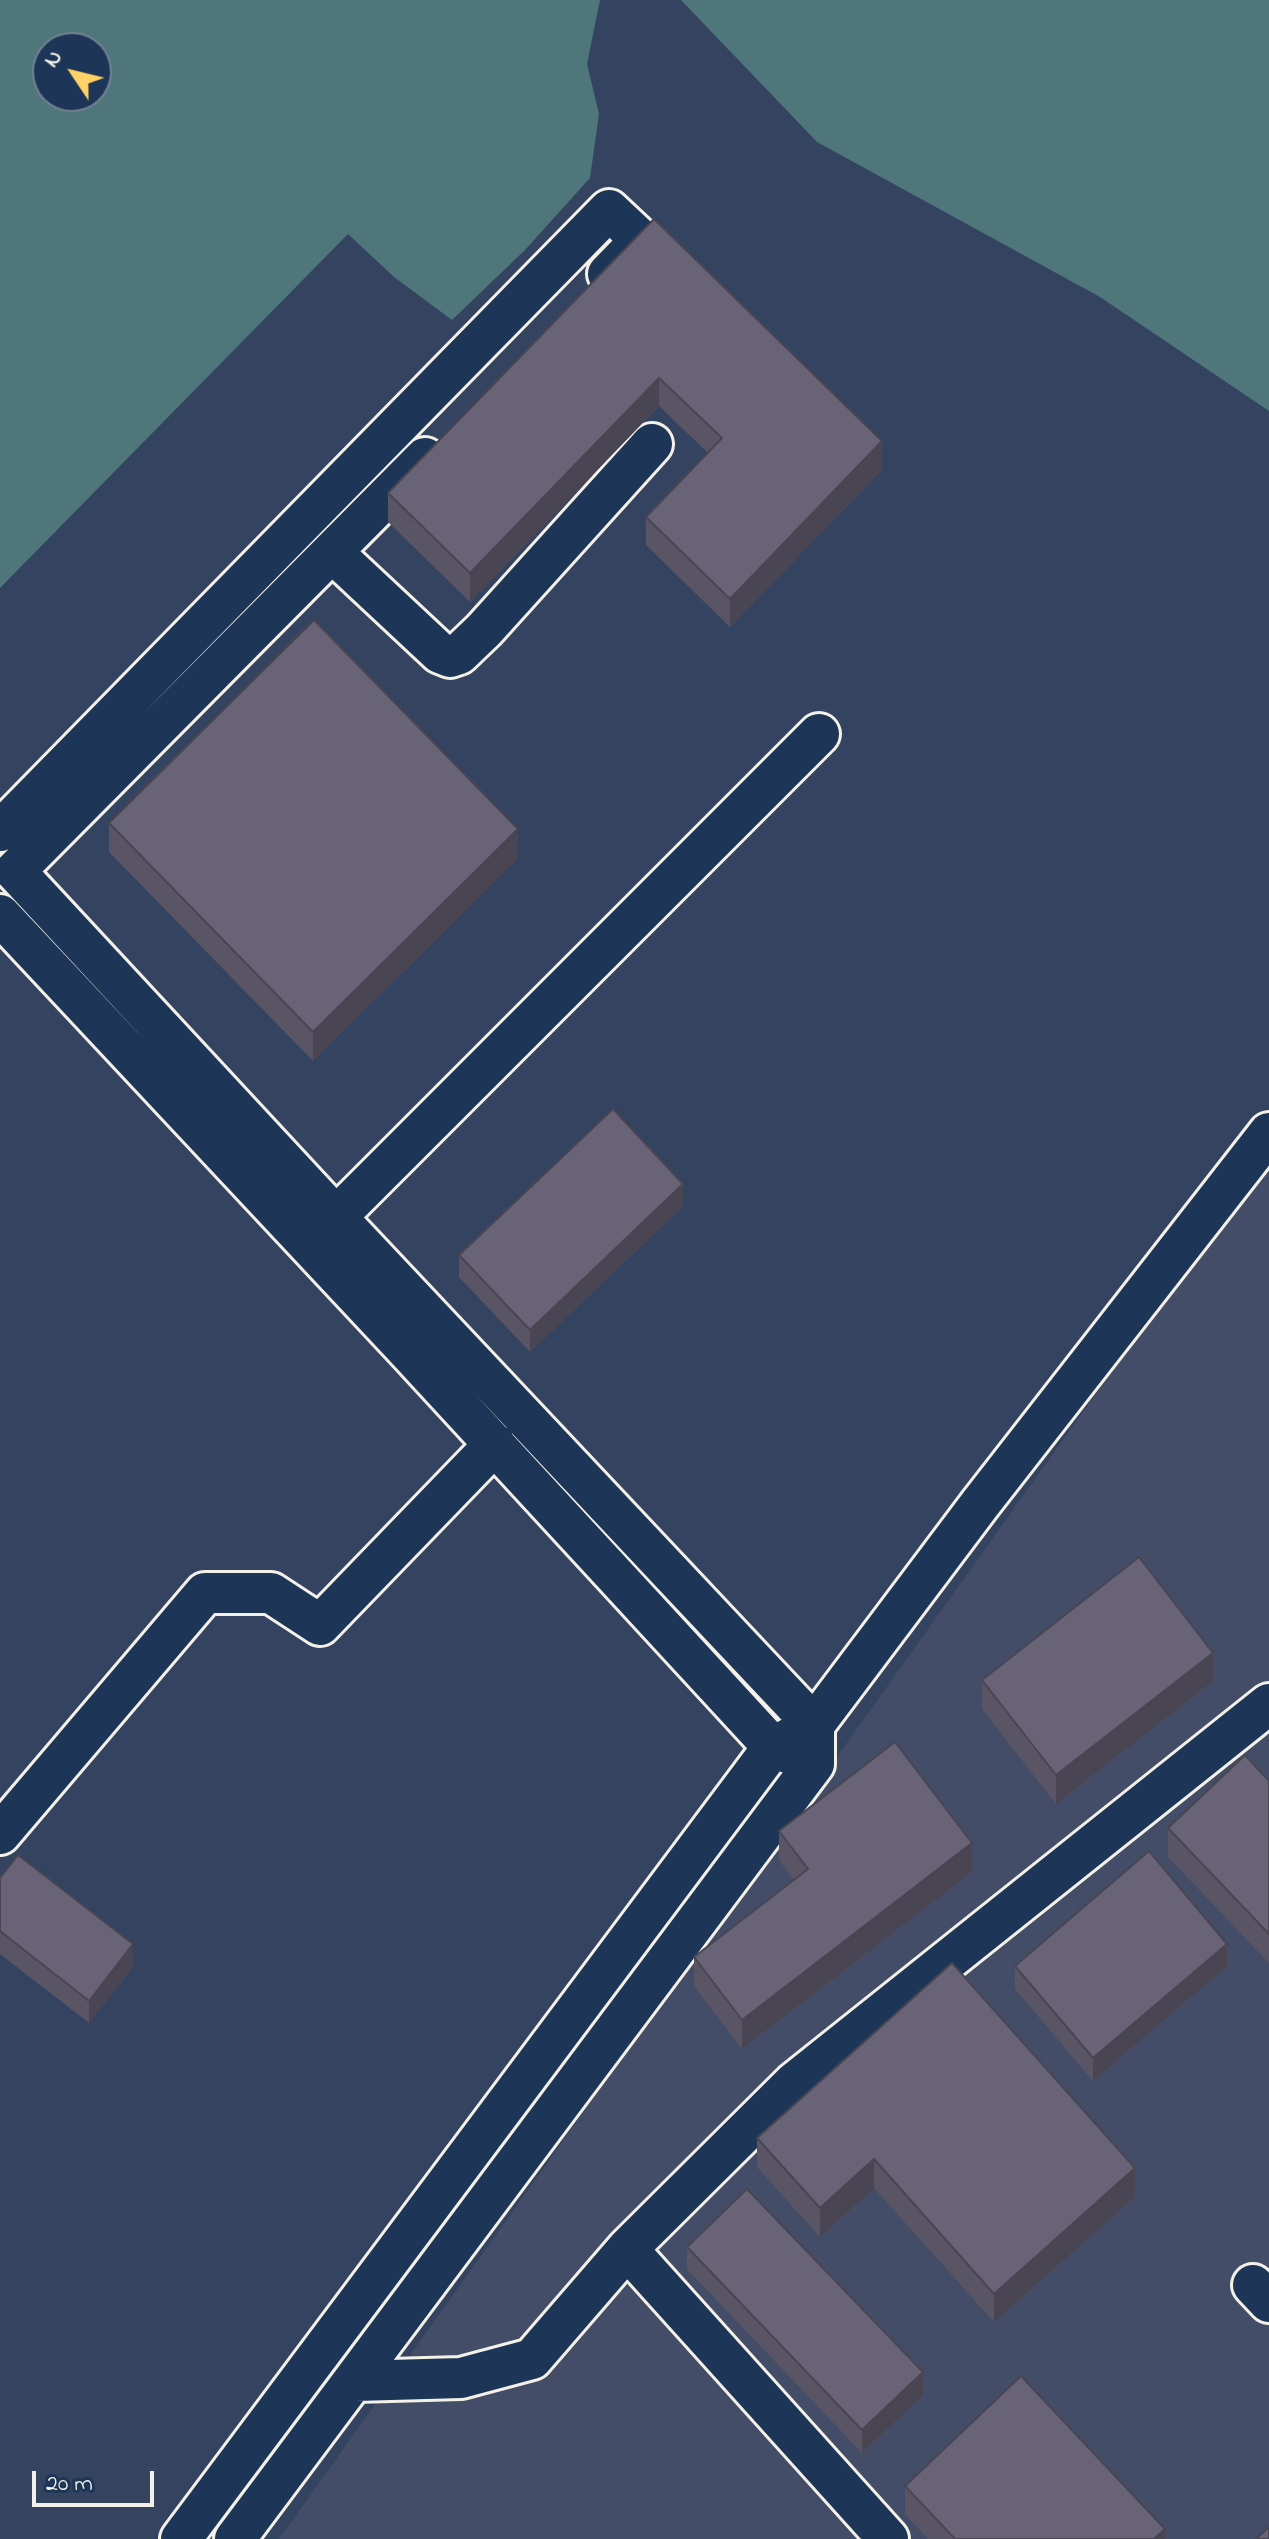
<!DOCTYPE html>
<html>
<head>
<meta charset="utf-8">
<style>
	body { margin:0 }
	#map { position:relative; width:1269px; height:2539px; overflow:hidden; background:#344360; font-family:"Indie Flower",sans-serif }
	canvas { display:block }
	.north { position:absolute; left:32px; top:32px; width:80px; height:80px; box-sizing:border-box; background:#1d3557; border:2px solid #738091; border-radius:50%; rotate:305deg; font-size:22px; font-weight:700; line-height:32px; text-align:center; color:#f4f1e8 }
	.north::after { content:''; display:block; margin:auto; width:28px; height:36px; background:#ffd166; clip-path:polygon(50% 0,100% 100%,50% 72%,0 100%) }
	.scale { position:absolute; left:32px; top:2471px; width:122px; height:36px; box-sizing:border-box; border:4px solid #f4f1e8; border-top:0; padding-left:10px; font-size:24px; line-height:28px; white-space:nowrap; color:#f4f1e8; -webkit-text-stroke:6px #1d3557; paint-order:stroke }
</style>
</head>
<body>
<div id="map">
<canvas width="1269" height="2539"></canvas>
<div class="north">N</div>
<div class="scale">20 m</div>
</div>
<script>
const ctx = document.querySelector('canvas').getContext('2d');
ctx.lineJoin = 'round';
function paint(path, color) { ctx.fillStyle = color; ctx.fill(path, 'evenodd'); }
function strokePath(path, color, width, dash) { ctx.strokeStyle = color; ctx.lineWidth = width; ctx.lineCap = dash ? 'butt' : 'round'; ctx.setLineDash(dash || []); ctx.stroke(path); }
paint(new Path2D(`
	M 1269,1151 L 1269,2539 L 279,2539 Z`), '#444d67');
paint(new Path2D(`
	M 0,0 L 600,0 L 587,64 L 599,114 L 590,178 L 525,250 L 452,320 L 394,277 L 348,234 L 0,588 ZM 96,48 L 96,96 L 48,96 L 48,48 Z
	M 681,0 L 1269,0 L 1269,411 L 1100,297 L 817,142 Z`), '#4e767b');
const minor = new Path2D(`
	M 332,552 L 440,653 L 450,657 L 459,654 L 484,630 L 652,444
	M 0,831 L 609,210 L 641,240 L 608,274
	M 0,915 L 410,1353 L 773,1747 L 795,1756
	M 317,1236 L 819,734
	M 0,1834 L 205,1593 L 271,1593 L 320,1625 L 495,1444
	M 1253,2285 L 1269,2302
	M 355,2381 L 461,2378 L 532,2359 L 627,2249
	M 181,2539 L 773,1747 L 814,1725 L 980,1504 L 1269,1133
	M 235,2539 L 814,1764 L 814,1725 L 336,1217 L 15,871 L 425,458
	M 888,2539 L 627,2249 L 794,2083 L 1269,1704`);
strokePath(minor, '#f4f1e8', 46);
strokePath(minor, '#1d3557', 40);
paint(new Path2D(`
	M 654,219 L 882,470 L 730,627 L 646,545 L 646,517 L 708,453 L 659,406 L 470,602 L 388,522 L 388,493 Z
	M 109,823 L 518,858 L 313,1061 L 109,852 Z
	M 683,1206 L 530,1352 L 459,1277 L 459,1255 Z
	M 982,1680 L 1213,1681 L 1056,1804 L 982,1709 Z
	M 1269,1781 L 1269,1963 L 1168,1857 L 1168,1828 Z
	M 779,1831 L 972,1872 L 742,2049 L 694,1986 L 694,1957 L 794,1880 L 779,1860 Z
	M 0,1878 L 133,1967 L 89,2023 L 0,1954 Z
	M 1015,1966 L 1227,1966 L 1093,2081 L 1015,1989 Z
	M 757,2138 L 1135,2197 L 994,2322 L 874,2188 L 820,2237 L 757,2167 Z
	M 687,2247 L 923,2395 L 862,2453 L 687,2269 Z
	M 905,2486 L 1165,2539 L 928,2539 L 905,2514 Z`), '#595565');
paint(new Path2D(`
	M 659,378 L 659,406 L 470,602 L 470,573 Z
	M 882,441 L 882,470 L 730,627 L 730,599 Z
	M 518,829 L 518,858 L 313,1061 L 313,1032 Z
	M 683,1184 L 683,1206 L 530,1352 L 530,1330 Z
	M 1213,1653 L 1213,1681 L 1056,1804 L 1056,1775 Z
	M 972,1843 L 972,1872 L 742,2049 L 742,2020 Z
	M 133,1944 L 133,1967 L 89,2023 L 89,2001 Z
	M 1227,1944 L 1227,1966 L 1093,2081 L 1093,2058 Z
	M 874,2159 L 874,2188 L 820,2237 L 820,2208 Z
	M 1135,2168 L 1135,2197 L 994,2322 L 994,2294 Z
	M 923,2372 L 923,2395 L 862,2453 L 862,2430 Z
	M 1165,2529 L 1165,2539 L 1154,2539 Z`), '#494553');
const building = new Path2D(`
	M 654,219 L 882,441 L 730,599 L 646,517 L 722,438 L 659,378 L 470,573 L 388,493 Z
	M 314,620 L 518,829 L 313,1032 L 109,823 Z
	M 613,1109 L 683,1184 L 530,1330 L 459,1255 Z
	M 1139,1557 L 1213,1653 L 1056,1775 L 982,1680 Z
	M 895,1742 L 972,1843 L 742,2020 L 694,1957 L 808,1869 L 779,1831 Z
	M 1245,1755 L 1269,1781 L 1269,1934 L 1168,1828 Z
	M 1149,1851 L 1227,1944 L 1093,2058 L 1015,1966 Z
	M 18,1855 L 133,1944 L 89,2001 L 0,1931 L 0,1878 Z
	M 952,1963 L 1135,2168 L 994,2294 L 874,2159 L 820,2208 L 757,2138 Z
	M 747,2189 L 923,2372 L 862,2430 L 687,2247 Z
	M 1021,2376 L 1165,2529 L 1154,2539 L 955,2539 L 905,2486 Z
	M 1269,2527 L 1269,2539 L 1256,2539 Z`);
paint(building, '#686376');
strokePath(building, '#494553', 2);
</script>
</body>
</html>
